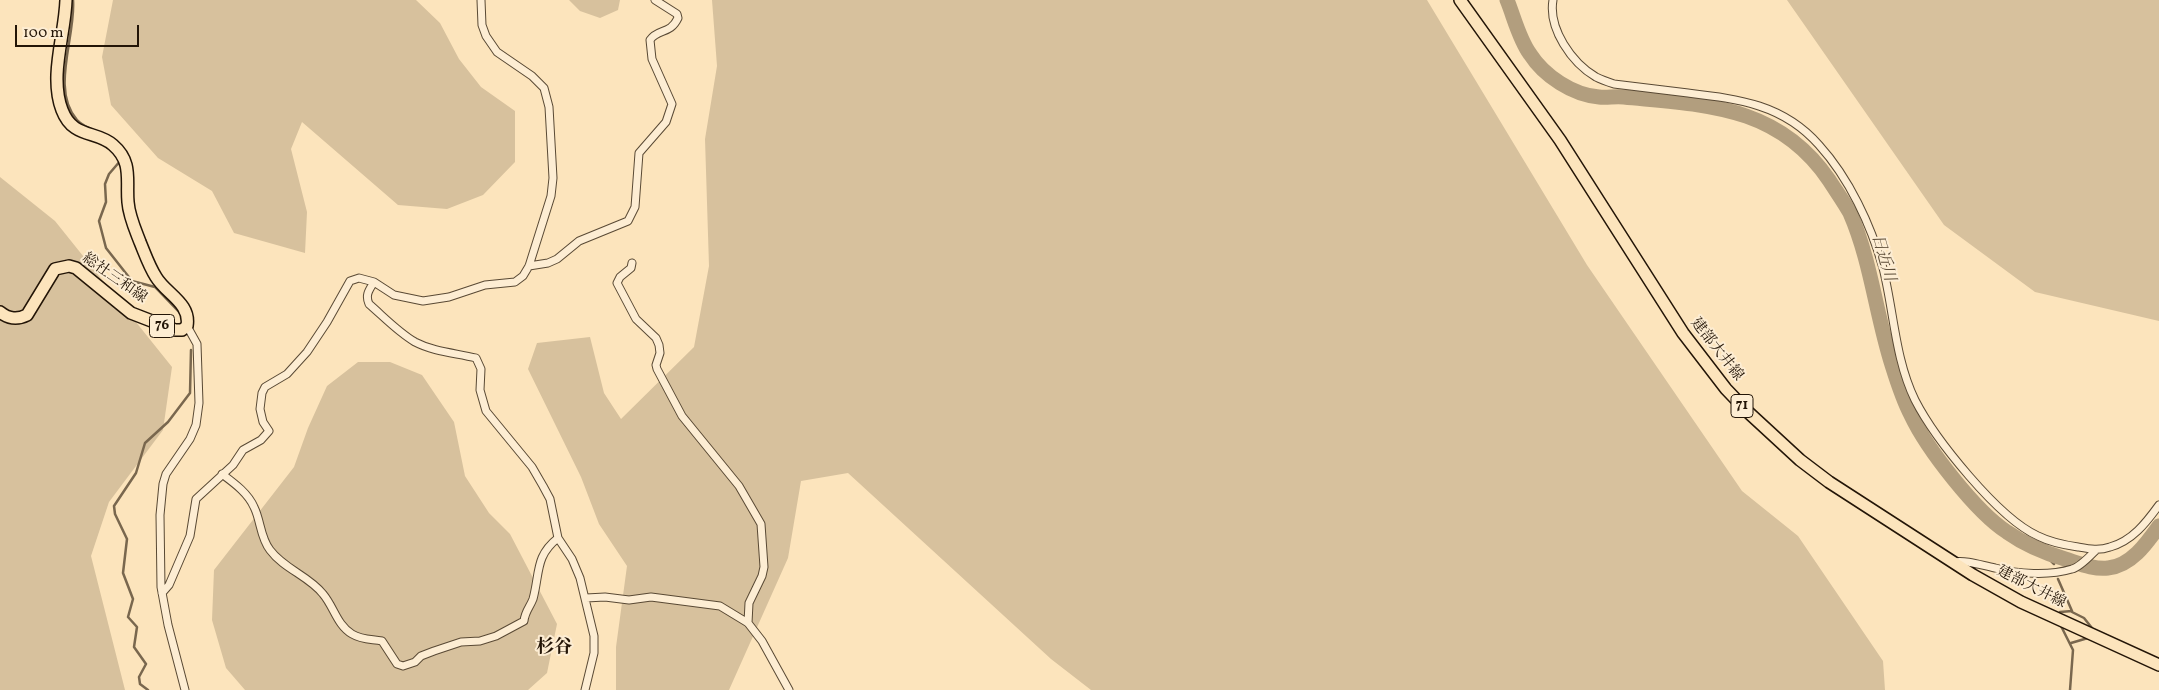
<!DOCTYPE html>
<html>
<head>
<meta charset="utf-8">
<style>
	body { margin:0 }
	#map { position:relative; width:2159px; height:690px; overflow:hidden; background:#fce4bc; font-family:Vollkorn,serif }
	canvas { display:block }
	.scale { position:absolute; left:15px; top:25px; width:124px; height:22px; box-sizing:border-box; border:2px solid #231507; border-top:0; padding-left:6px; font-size:15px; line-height:18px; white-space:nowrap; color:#231507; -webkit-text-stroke:4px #fdedd3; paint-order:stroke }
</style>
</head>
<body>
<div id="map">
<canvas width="2159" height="690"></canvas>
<div class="scale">100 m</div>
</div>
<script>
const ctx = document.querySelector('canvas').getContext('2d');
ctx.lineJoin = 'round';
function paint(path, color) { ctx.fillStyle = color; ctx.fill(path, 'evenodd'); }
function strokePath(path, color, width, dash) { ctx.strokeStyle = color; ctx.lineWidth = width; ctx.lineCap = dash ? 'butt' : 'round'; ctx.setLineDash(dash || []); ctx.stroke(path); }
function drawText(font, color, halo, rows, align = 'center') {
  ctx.font = font + ' Vollkorn,"Noto Serif JP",serif'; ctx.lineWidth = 4; ctx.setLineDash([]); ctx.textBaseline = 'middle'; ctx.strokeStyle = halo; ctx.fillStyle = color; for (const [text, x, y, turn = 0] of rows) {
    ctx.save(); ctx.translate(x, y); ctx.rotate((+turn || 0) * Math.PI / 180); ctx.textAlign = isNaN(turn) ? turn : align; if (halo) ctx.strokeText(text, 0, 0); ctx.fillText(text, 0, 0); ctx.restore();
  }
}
paint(new Path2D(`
	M 113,0 L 416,0 L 440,23 L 459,59 L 481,87 L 515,111 L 515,162 L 483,195 L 447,209 L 398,205 L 302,122 L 291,149 L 307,212 L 305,253 L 234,233 L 212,191 L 158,158 L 111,105 L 102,57 Z
	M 569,0 L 620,0 L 618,10 L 600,18 L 580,11 Z
	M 712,0 L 1427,0 L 1587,265 L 1742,491 L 1798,536 L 1883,661 L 1885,690 L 1091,690 L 1051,659 L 848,473 L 801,481 L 788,558 L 729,690 L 616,690 L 616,647 L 627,566 L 599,524 L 581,477 L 528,369 L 537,343 L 590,337 L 604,393 L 621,419 L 694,347 L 709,266 L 705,139 L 717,66 Z
	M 1787,0 L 2159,0 L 2159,321 L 2035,292 L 1944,225 Z
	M 0,177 L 55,221 L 172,367 L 163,430 L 109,502 L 91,556 L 125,690 L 0,690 Z
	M 358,362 L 390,362 L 422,375 L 454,422 L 465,476 L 489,513 L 510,534 L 557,624 L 547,673 L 528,690 L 245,690 L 226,668 L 212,620 L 214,570 L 294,467 L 308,428 L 327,386 Z`), '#d7c19d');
strokePath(new Path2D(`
	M 73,0 C 76,36 50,90 77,120 C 89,133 110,131 122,147
	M 121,160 L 109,174 L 105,184 L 106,202 L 99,221 L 106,248 L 132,281 L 155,287 L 181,314
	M 2040,550 L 2054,564
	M 2058,579 L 2072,611 L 2060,612
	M 2072,612 L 2084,618 L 2092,628
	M 2061,626 L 2073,650 L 2070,690
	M 2071,643 L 2088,638
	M 148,690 L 140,684 L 139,677 L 146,664 L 134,647 L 137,627 L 128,617 L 133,599 L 123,573 L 127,539 L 115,514 L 114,506 L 136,473 L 145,443 L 168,422 L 190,393 L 191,350`), '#79674e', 2.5);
strokePath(new Path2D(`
	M 1507,0 C 1514,17 1519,39 1530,54 C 1544,76 1573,95 1599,97 C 1607,98 1615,96 1624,97 C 1705,105 1778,105 1829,180 C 1836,191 1844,202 1850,213 C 1871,261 1876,315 1892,365 C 1897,381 1903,400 1911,415 C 1927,449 1976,512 2007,532 C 2024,544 2045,553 2065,559 C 2078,563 2094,570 2108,568 C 2131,566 2147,543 2159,526`), '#b29e7e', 15);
const street = new Path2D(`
	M 1553,0 C 1548,29 1572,63 1596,77 C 1602,80 1608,82 1614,84 C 1639,87 1663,90 1688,93 C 1738,99 1783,104 1819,145 C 1849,178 1871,225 1883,268 C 1894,312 1895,359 1915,400 C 1935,439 1998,518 2038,536 C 2050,542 2064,545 2078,547 C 2089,549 2099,551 2110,547 C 2132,541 2146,523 2159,505
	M 632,263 L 631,268 L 620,277 L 617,283 L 636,319 L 656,338 L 659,345 L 660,353 L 656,365 L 657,369 L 682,416 L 739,486 L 761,524 L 764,567 L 762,576 L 749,603 L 748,623
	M 529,266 L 548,263 L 557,259 L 579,241 L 628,221 L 635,207 L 639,153 L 666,122 L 672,104 L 652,59 L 650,40 C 658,28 670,35 678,18 L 677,14 L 655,0
	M 374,282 C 369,290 365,295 369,304 C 384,317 398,332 415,342 C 434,352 456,353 476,358 L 481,369 L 480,390 L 486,411 L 532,467 L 543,486 L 550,499 L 558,538 L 572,559 L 580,578 L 594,636 L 594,653 L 585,690
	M 222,474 C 234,483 248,493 254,507 C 261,521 260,537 270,550 C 284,569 309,576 323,594 C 334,607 337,625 352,634 C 362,640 371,639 382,641 L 397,664 L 403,666 L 415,662 L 421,656 L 434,651 L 461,642 L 480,641 L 496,636 L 524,621 C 525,611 530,607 533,599 C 540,573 535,556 558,538
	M 1953,562 C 1968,560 1980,565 1995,568 C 2018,574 2049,576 2072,569 C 2080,567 2090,556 2096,550
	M 162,593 L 169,585 L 190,536 L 196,499 L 233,465 L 243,450 L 261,440 L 269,431 L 263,422 L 260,409 L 262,393 L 265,387 L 287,374 L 307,352 L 327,322 L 350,281 L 359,278 L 374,282 L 394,295 L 423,301 L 449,297 L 485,285 L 515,282 L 523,276 L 529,266 L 551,196 L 553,178 L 549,107 L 544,88 L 532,76 L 497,52 L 486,36 L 482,25 L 481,0
	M 586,598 L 605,597 L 629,600 L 651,597 L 720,606 L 748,623 L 762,641 L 789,690
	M 185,690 L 168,625 L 161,587 L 160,515 L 163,484 L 166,474 L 190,439 L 196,425 L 199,403 L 197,344 L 187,326`);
const primary = new Path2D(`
	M 1460,0 L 1560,140 L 1683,333 L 1726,389 L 1749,413 L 1800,460 L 1829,482 L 1973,575 L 2021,602 L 2159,665
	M 0,312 C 9,319 17,320 27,315 L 55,269 L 69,266 L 76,268 L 131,313 L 175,330 L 182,330 L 187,326 C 191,303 166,294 156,277 C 149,266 145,254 140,242 C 135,229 129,216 128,202 C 126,181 133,162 113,145 C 96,130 73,139 62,110 C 49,76 65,35 66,0`);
strokePath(street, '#594934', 9);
strokePath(primary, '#231507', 14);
strokePath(street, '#fdedd3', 7);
strokePath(primary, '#fce4bc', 11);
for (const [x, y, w] of [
	[162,326,25],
	[1742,406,22]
]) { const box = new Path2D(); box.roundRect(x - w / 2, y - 11.5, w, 23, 4); ctx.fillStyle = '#fdedd3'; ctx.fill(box); strokePath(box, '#231507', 1); }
drawText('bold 14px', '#231507', null, [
	["76",162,326],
	["71",1742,406]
]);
drawText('15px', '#231507', '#fdedd3', [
	["総社三和線",114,279,35],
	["建部大井線",1716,350,52],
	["建部大井線",2031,588,27]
]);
drawText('italic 16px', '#5c4c37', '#fdedd3', [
	["日近川",1882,258,74]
]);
drawText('bold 18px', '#231507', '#fdedd3', [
	["杉谷",554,649]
]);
</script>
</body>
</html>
